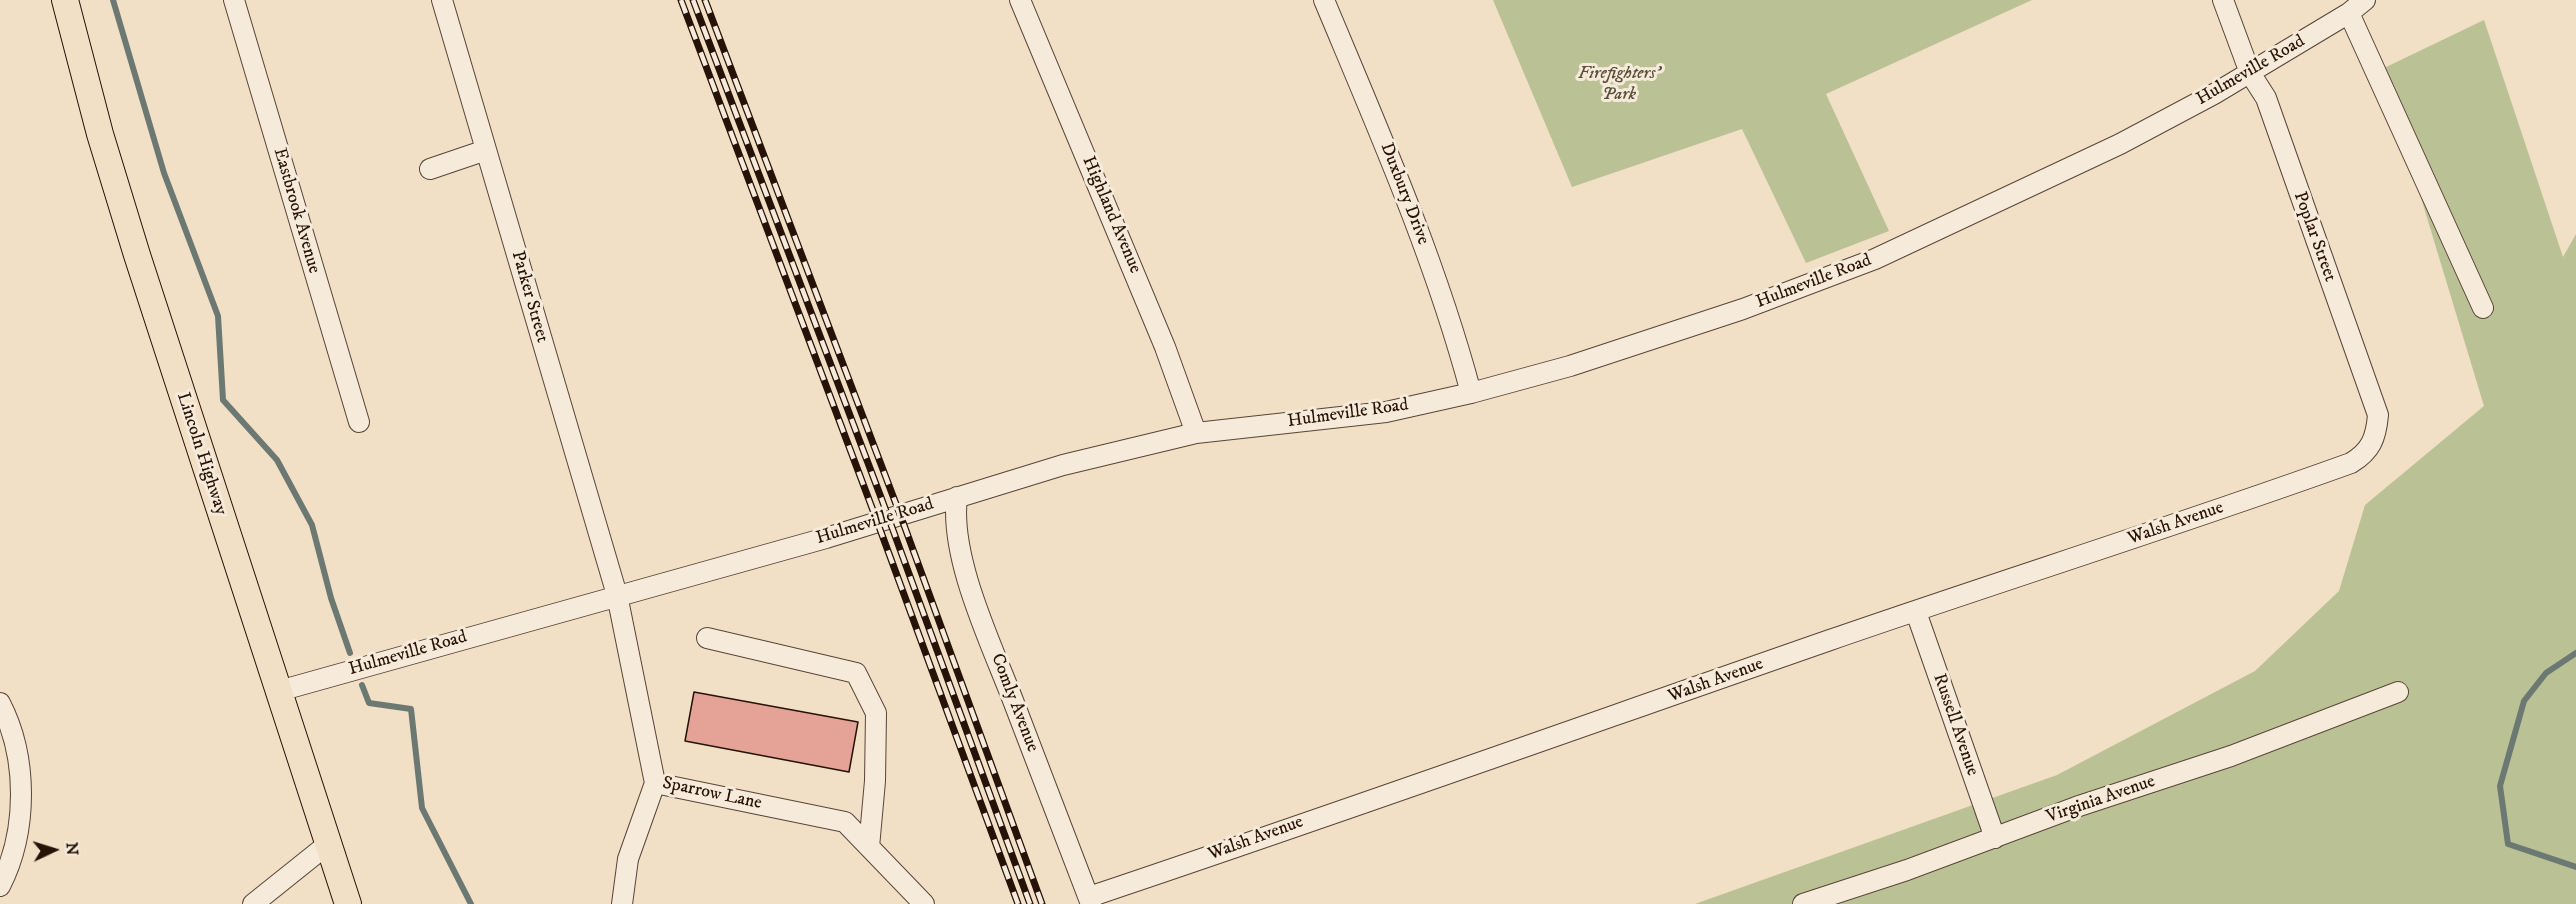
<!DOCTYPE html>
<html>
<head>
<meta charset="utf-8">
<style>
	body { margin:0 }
	#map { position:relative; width:2576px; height:904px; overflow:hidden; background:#f1dfc6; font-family:"IM FELL DW Pica",serif }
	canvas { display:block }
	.north { position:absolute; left:24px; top:820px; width:60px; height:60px; -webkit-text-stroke:4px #f6eada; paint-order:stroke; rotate:86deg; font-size:16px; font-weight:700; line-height:24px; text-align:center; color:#261207 }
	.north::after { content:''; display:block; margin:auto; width:21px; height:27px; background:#261207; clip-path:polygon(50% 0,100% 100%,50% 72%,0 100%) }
</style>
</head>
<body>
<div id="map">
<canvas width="2576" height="904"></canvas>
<div class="north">N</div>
</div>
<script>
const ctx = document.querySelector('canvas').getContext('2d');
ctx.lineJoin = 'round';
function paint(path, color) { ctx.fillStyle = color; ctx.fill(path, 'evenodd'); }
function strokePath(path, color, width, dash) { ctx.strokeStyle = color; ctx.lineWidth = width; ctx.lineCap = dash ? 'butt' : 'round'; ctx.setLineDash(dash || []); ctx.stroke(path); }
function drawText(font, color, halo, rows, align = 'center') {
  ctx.font = font + ' "IM FELL DW Pica",serif'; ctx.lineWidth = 6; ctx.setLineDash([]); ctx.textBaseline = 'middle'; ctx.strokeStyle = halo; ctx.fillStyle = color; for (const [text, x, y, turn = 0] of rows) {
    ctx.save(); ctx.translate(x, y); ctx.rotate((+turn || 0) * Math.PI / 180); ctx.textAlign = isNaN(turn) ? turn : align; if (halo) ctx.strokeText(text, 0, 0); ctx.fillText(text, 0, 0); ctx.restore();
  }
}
paint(new Path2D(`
	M 1493,0 L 2032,0 L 1826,94 L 1889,231 L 1806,263 L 1742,129 L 1572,187 Z
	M 2484,20 L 2563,257 L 2576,234 L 2576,904 L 1695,904 L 2057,775 L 2255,671 L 2339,591 L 2365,505 L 2484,406 L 2382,69 Z`), '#bac295');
strokePath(new Path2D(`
	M 113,0 L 164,173 L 218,316 L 223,400 L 277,460 L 312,525 L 331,598 L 350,653
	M 2576,653 L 2546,673 L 2524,701 L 2500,786 L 2508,844 L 2576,867
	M 362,685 L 369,703 L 411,709 L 422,808 L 471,904`), '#6c7872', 6);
const building = new Path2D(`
	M 694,692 L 858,722 L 849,772 L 685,741 Z`);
paint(building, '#e4a396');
strokePath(building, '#261207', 1.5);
const minor = new Path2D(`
	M 234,0 L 359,422
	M 442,0 L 617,595 L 655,783 L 845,822 L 924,904
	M 1020,0 L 1165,347 L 1196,433
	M 1324,0 C 1378,129 1435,258 1471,393
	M 2349,13 L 2483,308
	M 430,169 L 486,150
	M 957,497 C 949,558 992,645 1014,703 C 1040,770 1065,837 1091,904
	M 1916,612 L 1995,838
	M 707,638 L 856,673 L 876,713 L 875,781 L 869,847
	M 279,691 L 826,538 L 1063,465 L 1196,433 L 1386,412 L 1471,393 L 1570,366 L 1743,309 L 1875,259 L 2120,144 L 2214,94 L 2349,13 L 2365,0
	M 0,703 C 28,757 28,831 0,886
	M 1089,897 C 1337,814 1583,726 1830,640 C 2003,580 2179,525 2351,463 C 2371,451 2376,438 2378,415 L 2266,98 L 2250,73 L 2223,0
	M 253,904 L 328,844
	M 622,904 L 628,859 L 655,783
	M 1803,904 L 1907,870 L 2076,807 L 2231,756 L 2398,692`);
const major = new Path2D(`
	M 65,0 L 100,134 L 137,255 L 348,904`);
strokePath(minor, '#594537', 22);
strokePath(major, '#261207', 28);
strokePath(minor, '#f6eada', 20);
strokePath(major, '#f1dfc6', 26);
const rail = new Path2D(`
	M 681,0 L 874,513 L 1018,904
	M 693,0 L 882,500 L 1030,904
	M 705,0 L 904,525 L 1042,904`);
strokePath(rail, '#261207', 7);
strokePath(rail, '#f6eada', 4.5, [14]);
drawText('18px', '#261207', '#f6eada', [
	["Hulmeville Road",2251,71,-30],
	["Duxbury Drive",1404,194,69],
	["Eastbrook Avenue",296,211,74],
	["Highland Avenue",1111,215,67],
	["Poplar Street",2314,237,70],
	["Hulmeville Road",1814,282,-21],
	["Parker Street",529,297,74],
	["Hulmeville Road",1348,414,-8],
	["Lincoln Highway",201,454,72],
	["Hulmeville Road",875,522,-17],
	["Walsh Avenue",2176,524,-19],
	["Hulmeville Road",408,654,-16],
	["Walsh Avenue",1716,681,-20],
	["Comly Avenue",1014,703,69],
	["Russell Avenue",1955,725,71],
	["Sparrow Lane",712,794,12],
	["Virginia Avenue",2101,800,-19],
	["Walsh Avenue",1256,839,-20]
]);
drawText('italic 18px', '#5a5039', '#f6eada', [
	["Firefighters'",1619,74],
	["Park",1619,95]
]);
</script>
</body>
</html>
